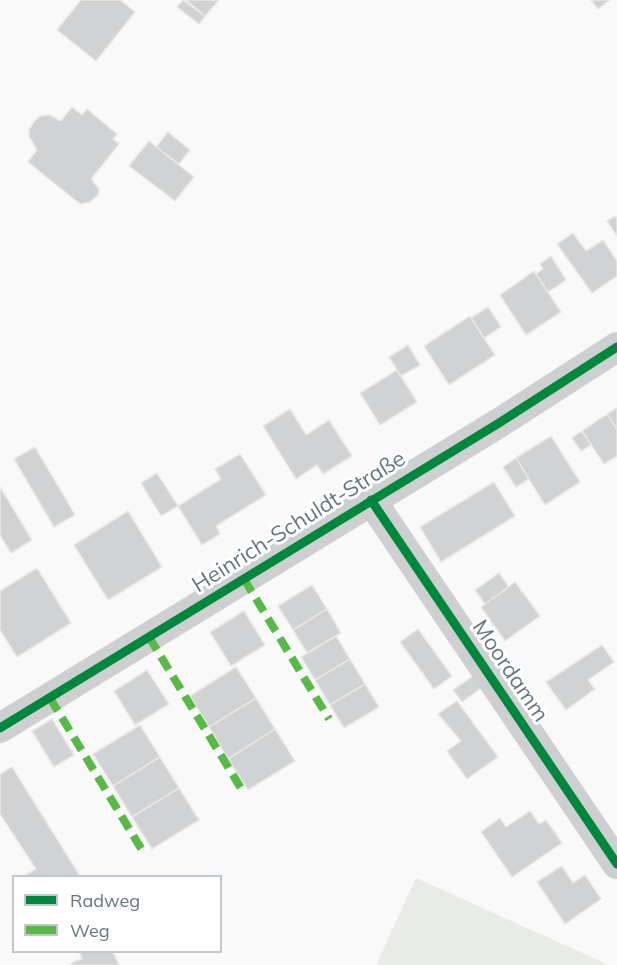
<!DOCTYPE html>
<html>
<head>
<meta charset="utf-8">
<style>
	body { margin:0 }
	#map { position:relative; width:617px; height:965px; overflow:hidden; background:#f9f9f9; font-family:Mulish,sans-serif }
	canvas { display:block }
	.legend { position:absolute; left:12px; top:875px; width:210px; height:78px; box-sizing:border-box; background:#fff; border:2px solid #c1c8cd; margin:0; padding:8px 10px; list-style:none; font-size:18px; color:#657683 }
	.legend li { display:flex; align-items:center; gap:12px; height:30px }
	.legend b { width:30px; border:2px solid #c1c8cd }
</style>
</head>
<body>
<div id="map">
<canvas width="617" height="965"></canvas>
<ul class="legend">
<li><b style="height:8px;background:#00873e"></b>Radweg</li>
<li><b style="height:8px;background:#58b947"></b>Weg</li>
</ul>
</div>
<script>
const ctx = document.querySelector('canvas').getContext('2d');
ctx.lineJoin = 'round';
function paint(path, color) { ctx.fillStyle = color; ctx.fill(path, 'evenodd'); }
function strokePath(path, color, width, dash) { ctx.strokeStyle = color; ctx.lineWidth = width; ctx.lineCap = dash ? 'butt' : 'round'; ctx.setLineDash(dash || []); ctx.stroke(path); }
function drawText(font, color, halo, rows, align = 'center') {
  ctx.font = font + ' Mulish,sans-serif'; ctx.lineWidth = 6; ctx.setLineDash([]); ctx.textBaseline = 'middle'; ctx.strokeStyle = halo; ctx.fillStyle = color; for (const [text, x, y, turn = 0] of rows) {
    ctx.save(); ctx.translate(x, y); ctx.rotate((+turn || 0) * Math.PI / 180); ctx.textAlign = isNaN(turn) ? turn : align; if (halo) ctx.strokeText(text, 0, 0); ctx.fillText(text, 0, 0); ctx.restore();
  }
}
paint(new Path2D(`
	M 416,878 L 609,965 L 376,965 Z`), '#e8ebe6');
const building = new Path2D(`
	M 81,0 L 120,0 L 135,12 L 96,61 L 57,30 Z
	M 183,0 L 205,16 L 199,24 L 177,7 Z
	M 186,0 L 219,0 L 205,16 Z
	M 591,0 L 610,0 L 598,9 Z
	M 72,107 L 82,115 L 87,109 L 117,134 L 113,139 L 119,144 L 91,179 L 99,189 L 98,195 L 90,202 L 81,204 L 75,200 L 28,162 L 37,150 L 29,136 L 29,129 L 34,122 L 40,116 L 49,115 L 61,121 Z
	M 168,132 L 190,150 L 179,164 L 156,147 Z
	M 149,141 L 194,177 L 175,201 L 129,166 Z
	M 615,216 L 617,218 L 617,236 L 607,221 Z
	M 573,233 L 586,251 L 603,240 L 617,261 L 617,276 L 592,293 L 557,244 Z
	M 551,256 L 566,280 L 548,292 L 536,274 L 543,269 L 540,264 Z
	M 534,271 L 561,312 L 526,335 L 500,295 Z
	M 488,307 L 501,327 L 484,338 L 471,318 Z
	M 470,316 L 495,355 L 449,385 L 424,346 Z
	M 408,345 L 420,365 L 401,376 L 389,357 Z
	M 397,370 L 417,402 L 380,425 L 360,393 Z
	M 617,408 L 617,429 L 607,414 Z
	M 290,409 L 306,435 L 329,420 L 352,456 L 323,474 L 317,465 L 296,479 L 263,426 Z
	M 607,414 L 617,429 L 617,456 L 604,464 L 582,431 Z
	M 582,431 L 591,445 L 581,451 L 572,438 Z
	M 551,436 L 580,482 L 545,505 L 516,458 Z
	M 35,447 L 75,515 L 54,527 L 14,459 Z
	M 240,454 L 266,495 L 216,526 L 220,534 L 202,545 L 178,506 L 221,479 L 215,469 Z
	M 516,458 L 529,479 L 516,487 L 503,467 Z
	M 157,473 L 178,506 L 161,516 L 141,483 Z
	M 494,482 L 515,516 L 441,562 L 420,527 Z
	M 0,487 L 32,540 L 11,553 L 0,535 Z
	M 128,511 L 162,567 L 108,600 L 74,545 Z
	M 37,568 L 71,623 L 17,657 L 0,630 L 0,591 Z
	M 499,573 L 509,587 L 485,604 L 475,590 Z
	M 515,582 L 540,616 L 505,641 L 481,607 Z
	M 312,585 L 327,609 L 293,630 L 278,606 Z
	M 327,609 L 341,633 L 307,653 L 293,630 Z
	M 244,611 L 265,645 L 231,666 L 210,632 Z
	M 418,629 L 452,676 L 434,689 L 400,642 Z
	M 336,636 L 350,659 L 315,680 L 301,657 Z
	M 602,645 L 614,662 L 588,680 L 595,689 L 566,710 L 546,682 Z
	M 350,659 L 365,684 L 330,705 L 315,680 Z
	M 236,667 L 256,698 L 209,727 L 190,696 Z
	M 147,670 L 169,704 L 135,725 L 114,691 Z
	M 473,676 L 481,688 L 462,702 L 453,690 Z
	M 365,684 L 379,707 L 344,728 L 330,705 Z
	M 256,698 L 275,729 L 228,759 L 209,727 Z
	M 457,701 L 498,757 L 467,779 L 447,751 L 461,741 L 438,714 Z
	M 52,719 L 74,755 L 54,767 L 32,731 Z
	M 140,725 L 160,757 L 113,786 L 93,754 Z
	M 275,729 L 295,761 L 248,790 L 228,759 Z
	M 160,757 L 179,788 L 132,817 L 113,786 Z
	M 12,767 L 80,876 L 24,876 L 36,869 L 0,814 L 0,774 Z
	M 179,788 L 199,820 L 152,849 L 132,817 Z
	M 530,811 L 539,824 L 546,820 L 562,843 L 512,877 L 481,832 L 500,818 L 506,827 Z
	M 562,866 L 573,883 L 585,875 L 601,899 L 565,924 L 537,882 Z
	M 80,952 L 113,952 L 119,965 L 72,965 L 71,963 L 82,959 Z`);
paint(building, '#d0d2d3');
strokePath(building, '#e8e8e8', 1.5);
strokePath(new Path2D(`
	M 371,500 L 617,864
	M 0,728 L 499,423 L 617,347`), '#cecfd0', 30);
strokePath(new Path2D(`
	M 244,579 L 329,719
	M 149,637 L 242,790
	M 50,698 L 142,850`), '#58b947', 8, [15, 8]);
strokePath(new Path2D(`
	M 371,500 L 617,864
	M 0,728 L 499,423 L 617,347`), '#00873e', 9);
drawText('22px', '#657683', '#fff', [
	["Heinrich-Schuldt-Straße",299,522,-32],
	["Moordamm",510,671,56]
]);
</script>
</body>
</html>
